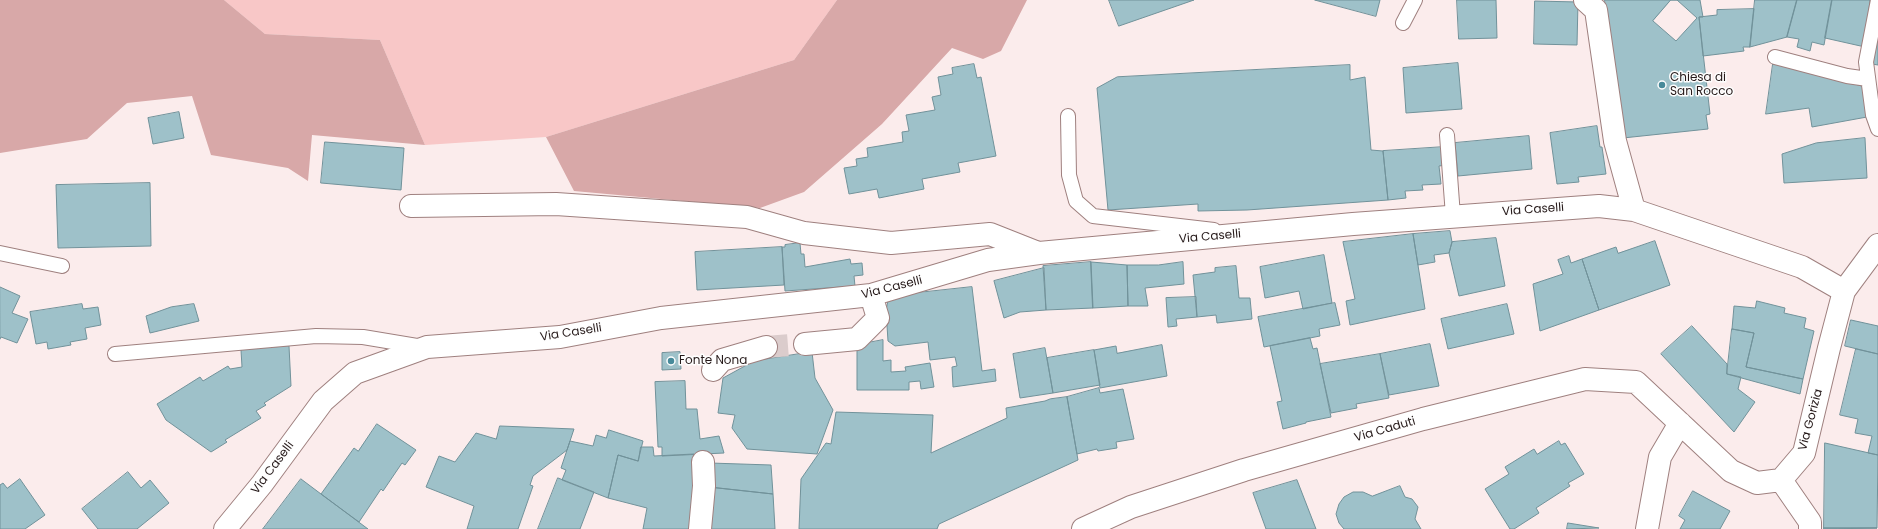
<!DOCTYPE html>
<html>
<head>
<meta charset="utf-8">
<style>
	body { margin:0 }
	canvas { display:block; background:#fbecec }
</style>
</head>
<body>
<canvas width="1878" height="529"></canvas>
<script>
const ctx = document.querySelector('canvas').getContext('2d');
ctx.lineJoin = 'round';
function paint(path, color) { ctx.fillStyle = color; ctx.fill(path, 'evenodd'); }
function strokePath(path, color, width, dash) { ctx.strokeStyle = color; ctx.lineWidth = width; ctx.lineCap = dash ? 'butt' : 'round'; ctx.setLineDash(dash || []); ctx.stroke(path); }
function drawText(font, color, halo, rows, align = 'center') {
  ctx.font = font + ' Poppins,sans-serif'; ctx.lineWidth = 3; ctx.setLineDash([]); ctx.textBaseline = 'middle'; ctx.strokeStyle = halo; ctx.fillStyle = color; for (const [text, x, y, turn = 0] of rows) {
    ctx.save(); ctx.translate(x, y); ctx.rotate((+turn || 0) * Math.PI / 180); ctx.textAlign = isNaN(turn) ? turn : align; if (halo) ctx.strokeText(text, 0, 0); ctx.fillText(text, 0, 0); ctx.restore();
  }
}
paint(new Path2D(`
	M 224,0 L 837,0 L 794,60 L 546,137 L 425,145 L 380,40 L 265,34 Z`), '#f8c7c7');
paint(new Path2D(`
	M 0,0 L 224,0 L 265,34 L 380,40 L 425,145 L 312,135 L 308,181 L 288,168 L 211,155 L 192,96 L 127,103 L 87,139 L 0,153 Z
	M 837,0 L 1027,0 L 1001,51 L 983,59 L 952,48 L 882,124 L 804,192 L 760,208 L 574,191 L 546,137 L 794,60 Z`), '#d8a8a8');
const building = new Path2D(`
	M 1109,0 L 1194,0 L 1119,26 Z
	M 1315,0 L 1380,0 L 1376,16 Z
	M 1457,0 L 1496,0 L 1497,38 L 1459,39 Z
	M 1605,0 L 1700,0 L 1703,17 L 1699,17 L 1710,114 L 1706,115 L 1708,129 L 1623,138 Z
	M 1671,0 L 1677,0 L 1697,18 L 1676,41 L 1653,21 Z
	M 1755,0 L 1797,0 L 1787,37 L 1750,47 Z
	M 1797,0 L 1832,0 L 1824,45 L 1812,42 L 1810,51 L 1797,47 L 1799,39 L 1787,37 Z
	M 1832,0 L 1870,0 L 1865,47 L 1825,38 Z
	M 1535,1 L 1578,2 L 1577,45 L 1534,44 Z
	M 1754,9 L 1750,47 L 1743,47 L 1744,51 L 1703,56 L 1699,17 L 1717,15 L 1717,10 Z
	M 1878,34 L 1878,65 L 1872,64 Z
	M 1458,63 L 1462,109 L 1406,113 L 1403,68 Z
	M 974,64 L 977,78 L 981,77 L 996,156 L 958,163 L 960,172 L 922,179 L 924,189 L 879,198 L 877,189 L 849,194 L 844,168 L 857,166 L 856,159 L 868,157 L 867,148 L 903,142 L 902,132 L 909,131 L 906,115 L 935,110 L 932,97 L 941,95 L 938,77 L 953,74 L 952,68 Z
	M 1773,64 L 1800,68 L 1865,87 L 1867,117 L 1812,127 L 1809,108 L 1766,114 Z
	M 1350,65 L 1350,80 L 1365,77 L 1371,150 L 1383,151 L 1388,200 L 1247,210 L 1198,211 L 1198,204 L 1108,210 L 1097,88 L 1117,77 Z
	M 179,112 L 184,138 L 153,144 L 148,118 Z
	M 1597,126 L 1600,147 L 1602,147 L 1606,174 L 1578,177 L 1579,182 L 1557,184 L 1550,133 Z
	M 1529,136 L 1532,169 L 1458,176 L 1455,143 Z
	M 1865,138 L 1867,178 L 1784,183 L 1782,154 L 1816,143 Z
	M 325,142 L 404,148 L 401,190 L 321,183 Z
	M 1444,147 L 1446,165 L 1439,166 L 1441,184 L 1422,185 L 1423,190 L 1405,191 L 1406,198 L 1388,200 L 1383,151 Z
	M 150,183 L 151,246 L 58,248 L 56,185 Z
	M 1450,231 L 1452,242 L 1449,253 L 1434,255 L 1435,262 L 1418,265 L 1413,234 Z
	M 1413,234 L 1425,309 L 1350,325 L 1346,301 L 1355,299 L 1343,242 Z
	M 1496,238 L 1505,286 L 1459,296 L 1449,253 L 1452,242 Z
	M 1655,241 L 1670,285 L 1599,310 L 1582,259 L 1616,247 L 1618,253 Z
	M 800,243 L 801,254 L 804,254 L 805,267 L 850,259 L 851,264 L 862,263 L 863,275 L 854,276 L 855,286 L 785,291 L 782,247 L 785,247 L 785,245 Z
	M 782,247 L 784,285 L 697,290 L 695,252 Z
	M 1324,255 L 1332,303 L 1303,309 L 1299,291 L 1265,298 L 1260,267 Z
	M 1569,256 L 1571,263 L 1582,259 L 1599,310 L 1540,331 L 1533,284 L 1563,274 L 1558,260 Z
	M 1091,262 L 1093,308 L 1046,310 L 1043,266 Z
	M 1091,262 L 1127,265 L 1128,306 L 1093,308 Z
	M 1183,262 L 1184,284 L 1145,288 L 1148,306 L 1128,306 L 1127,265 L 1158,265 Z
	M 1236,266 L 1239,298 L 1250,298 L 1252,319 L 1217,323 L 1216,315 L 1197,317 L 1193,275 L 1215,272 L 1215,268 Z
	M 1044,268 L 1046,310 L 1020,312 L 1004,318 L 994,281 Z
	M 0,287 L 20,296 L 12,313 L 28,319 L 17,343 L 1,337 L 0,339 Z
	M 972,287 L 982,371 L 995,369 L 996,381 L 953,387 L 952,367 L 957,366 L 955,357 L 930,360 L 928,342 L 895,346 L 888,341 L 886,310 L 889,296 Z
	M 1196,297 L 1197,317 L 1176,319 L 1177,326 L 1168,327 L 1166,298 Z
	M 1757,301 L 1785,308 L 1784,313 L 1806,318 L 1804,328 L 1814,331 L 1803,379 L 1746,367 L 1754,333 L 1732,329 L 1734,306 L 1755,308 Z
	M 1335,303 L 1340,325 L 1319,329 L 1320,336 L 1264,347 L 1258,317 Z
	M 82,304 L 83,309 L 98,307 L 101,325 L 85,328 L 87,339 L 70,342 L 71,345 L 48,349 L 47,342 L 36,344 L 30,312 Z
	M 194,304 L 199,321 L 150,333 L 146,316 L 171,307 Z
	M 1507,304 L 1514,334 L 1448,349 L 1441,319 Z
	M 1851,320 L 1878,326 L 1878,354 L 1845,346 Z
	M 1692,326 L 1727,364 L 1727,374 L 1741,377 L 1738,389 L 1755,402 L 1734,432 L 1661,354 Z
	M 1732,329 L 1754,333 L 1746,367 L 1803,379 L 1800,394 L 1727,374 Z
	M 1310,338 L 1313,349 L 1317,348 L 1331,417 L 1306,422 L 1306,423 L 1283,429 L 1277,402 L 1282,401 L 1270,346 Z
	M 883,340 L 883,361 L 891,360 L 891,372 L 906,371 L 905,367 L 930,363 L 934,387 L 921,389 L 920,381 L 909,382 L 909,390 L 857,390 L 857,345 Z
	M 1430,344 L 1439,386 L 1389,395 L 1380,354 Z
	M 1162,345 L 1167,376 L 1100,388 L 1094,350 L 1116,346 L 1117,353 Z
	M 289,346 L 291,386 L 264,403 L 266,405 L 256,411 L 261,418 L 225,440 L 227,442 L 211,452 L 166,420 L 157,404 L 200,377 L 203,381 L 228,366 L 230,369 L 242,367 L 241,350 Z
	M 1045,348 L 1053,393 L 1020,398 L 1013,354 Z
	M 1856,349 L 1878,354 L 1878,455 L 1868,453 L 1872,436 L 1855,433 L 1858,419 L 1840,415 Z
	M 1094,350 L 1100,385 L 1053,393 L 1047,358 Z
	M 680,352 L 681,369 L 662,370 L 662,353 Z
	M 812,352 L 815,378 L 833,410 L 817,454 L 747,449 L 732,428 L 735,415 L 718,413 L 723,378 L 754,361 Z
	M 1380,354 L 1389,398 L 1356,404 L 1357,408 L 1331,413 L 1320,364 Z
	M 685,381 L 686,409 L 697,409 L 700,439 L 719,436 L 724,453 L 662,456 L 662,447 L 658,447 L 655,382 Z
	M 1099,388 L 1100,393 L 1123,389 L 1134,439 L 1116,442 L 1117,448 L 1098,451 L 1097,449 L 1077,454 L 1067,397 Z
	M 1067,397 L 1078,460 L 939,524 L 937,529 L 799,529 L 801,479 L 826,443 L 831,444 L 836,412 L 933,415 L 931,453 L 1007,418 L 1006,408 L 1045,401 L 1050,399 Z
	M 377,424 L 416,450 L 405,465 L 402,463 L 383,491 L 381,489 L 359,522 L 321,494 L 354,448 L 358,451 Z
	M 500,426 L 574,429 L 567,450 L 533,476 L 530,485 L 533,486 L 518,529 L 467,529 L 474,506 L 426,487 L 439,456 L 455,462 L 476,433 L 496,439 Z
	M 609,430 L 643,441 L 638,461 L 618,455 L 608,498 L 562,480 L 566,470 L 561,468 L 570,441 L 593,446 L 596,435 L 606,438 Z
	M 1559,441 L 1561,445 L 1565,443 L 1584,474 L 1568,483 L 1570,486 L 1536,508 L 1539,513 L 1514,529 L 1510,529 L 1485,489 L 1509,474 L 1505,467 L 1534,449 L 1537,454 Z
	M 1825,443 L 1878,455 L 1877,528 L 1824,528 Z
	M 641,447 L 653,447 L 654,456 L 694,454 L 698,499 L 694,529 L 643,529 L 647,508 L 608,498 L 618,455 L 638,461 Z
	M 710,463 L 771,465 L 773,494 L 709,487 Z
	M 128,472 L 141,488 L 150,480 L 169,503 L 137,529 L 98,529 L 82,509 Z
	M 558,478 L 594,492 L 580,529 L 538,529 Z
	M 20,479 L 45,515 L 25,529 L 0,529 L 0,485 L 3,483 L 7,488 Z
	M 301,479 L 321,494 L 368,529 L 263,529 Z
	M 1297,480 L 1316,529 L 1266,529 L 1253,493 Z
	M 1400,486 L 1405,497 L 1412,499 L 1418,507 L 1415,519 L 1421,529 L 1344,529 L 1339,523 L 1336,514 L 1339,504 L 1344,497 L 1353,492 L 1363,492 L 1372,496 Z
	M 709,487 L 773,494 L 775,529 L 704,529 Z
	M 1693,491 L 1730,511 L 1720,529 L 1680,529 L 1685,520 L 1679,516 Z
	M 1568,523 L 1599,528 L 1567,529 Z
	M 1824,528 L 1877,528 L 1824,529 Z`);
paint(building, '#9ec1c9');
strokePath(building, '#71929a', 1);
strokePath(new Path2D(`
	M 766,347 L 805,344`), '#dbcccc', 22, [22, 11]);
const lane = new Path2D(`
	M 1878,0 L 1866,62 L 1873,115 L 1878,129
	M 1403,23 L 1415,0
	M 1775,57 L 1847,76 L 1868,79
	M 1068,116 L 1069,175 L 1076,201 L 1093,216 L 1214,230
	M 1447,135 L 1453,216
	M 0,253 L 62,266
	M 115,354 L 316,336 L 363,337 L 423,347`);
const street = new Path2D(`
	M 1585,0 L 1596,10 L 1615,141 L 1634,210
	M 411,206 L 556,204 L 747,217 L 804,233 L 891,243 L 990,234 L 1038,253
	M 805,344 L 857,339 L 878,318 L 871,295
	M 713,370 L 722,360 L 766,347
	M 1781,480 L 1810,522 L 1810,529
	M 225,529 L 262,484 L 323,401 L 355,373 L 427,347 L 560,337 L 661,318 L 871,295 L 988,260 L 1039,253 L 1353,224 L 1599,206 L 1634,210 L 1802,267 L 1844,291
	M 700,529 L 704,486 L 703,462
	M 1083,529 L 1131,507 L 1244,470 L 1423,419 L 1585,379 L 1636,382 L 1731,471 L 1757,483 L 1781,480 L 1804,453 L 1829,348 L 1844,291 L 1878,245
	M 1647,529 L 1660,457 L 1680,423`);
strokePath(lane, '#9f807f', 16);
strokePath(street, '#9f807f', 24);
strokePath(lane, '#fff', 14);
strokePath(street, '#fff', 22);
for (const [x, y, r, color] of [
	[1662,85,4,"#478a9a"],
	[671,361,4,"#478a9a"]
]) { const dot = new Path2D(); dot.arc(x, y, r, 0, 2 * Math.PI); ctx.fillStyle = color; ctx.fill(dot); strokePath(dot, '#fefefe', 1.5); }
drawText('12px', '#261a1a', '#fefefe', [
	["Chiesa di",1670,78],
	["San Rocco",1670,92],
	["Fonte Nona",679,361]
], 'left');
drawText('12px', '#261a1a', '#fefefe', [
	["Via Caselli",1533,210,-4],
	["Via Caselli",1210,237,-5],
	["Via Caselli",892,288,-14],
	["Via Caselli",571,333,-9],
	["Via Gorizia",1811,420,-75],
	["Via Caduti",1385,430,-16],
	["Via Caselli",273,468,-53]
]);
</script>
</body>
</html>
